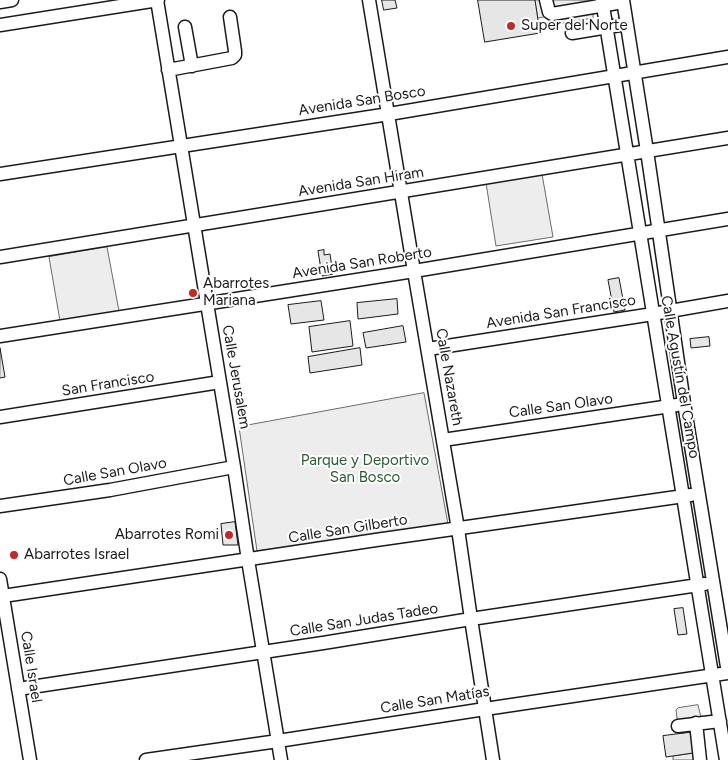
<!DOCTYPE html>
<html>
<head>
<meta charset="utf-8">
<style>
	body { margin:0 }
	canvas { display:block; background:#fff }
</style>
</head>
<body>
<canvas width="728" height="760"></canvas>
<script>
const ctx = document.querySelector('canvas').getContext('2d');
ctx.lineJoin = 'round';
function paint(path, color) { ctx.fillStyle = color; ctx.fill(path, 'evenodd'); }
function strokePath(path, color, width, dash) { ctx.strokeStyle = color; ctx.lineWidth = width; ctx.lineCap = dash ? 'butt' : 'round'; ctx.setLineDash(dash || []); ctx.stroke(path); }
function drawText(font, color, halo, rows, align = 'center') {
  ctx.font = font + ' Figtree,sans-serif'; ctx.lineWidth = 4; ctx.setLineDash([]); ctx.textBaseline = 'middle'; ctx.strokeStyle = halo; ctx.fillStyle = color; for (const [text, x, y, turn = 0] of rows) {
    ctx.save(); ctx.translate(x, y); ctx.rotate((+turn || 0) * Math.PI / 180); ctx.textAlign = isNaN(turn) ? turn : align; if (halo) ctx.strokeText(text, 0, 0); ctx.fillText(text, 0, 0); ctx.restore();
  }
}
const built = new Path2D(`
	M 535,0 L 595,0 L 597,13 L 593,12 L 593,18 L 551,25 L 549,16 L 538,18 Z
	M 542,174 L 553,237 L 496,246 L 486,183 Z
	M 107,247 L 119,311 L 60,321 L 49,257 Z
	M 424,393 L 448,524 L 257,551 L 239,427 Z
	M 698,705 L 701,717 L 703,756 L 702,760 L 673,760 L 673,756 L 693,753 L 695,732 L 679,734 L 676,710 L 678,708 Z`);
paint(built, '#ededed');
strokePath(built, '#6a6a6a', 1);
const building = new Path2D(`
	M 382,0 L 395,0 L 397,8 L 384,10 Z
	M 478,0 L 535,0 L 540,33 L 485,42 Z
	M 324,250 L 324,255 L 330,254 L 333,274 L 322,276 L 318,251 Z
	M 619,278 L 625,310 L 614,312 L 608,280 Z
	M 397,299 L 398,314 L 358,319 L 357,303 Z
	M 321,301 L 324,320 L 291,324 L 288,305 Z
	M 350,321 L 353,346 L 312,352 L 309,327 Z
	M 403,326 L 406,342 L 366,348 L 363,333 Z
	M 709,337 L 710,346 L 691,348 L 690,339 Z
	M 0,348 L 5,377 L 0,378 Z
	M 360,348 L 362,365 L 310,373 L 308,357 Z
	M 235,522 L 238,545 L 223,545 L 221,524 Z
	M 683,608 L 687,634 L 678,635 L 674,609 Z
	M 695,732 L 696,749 L 693,753 L 666,757 L 663,736 Z`);
paint(building, '#e6e6e6');
strokePath(building, '#1a1a1a', 1);
const minor = new Path2D(`
	M 157,0 L 234,467 L 248,560 L 281,760
	M 369,0 L 414,271 L 458,529 L 471,619 L 493,760
	M 546,0 L 549,12 L 552,14 L 623,2
	M 602,0 C 643,253 686,506 726,760
	M 0,2 L 12,0
	M 0,25 L 158,0
	M 185,27 L 192,66
	M 572,33 L 626,24
	M 168,70 L 232,58 L 235,55 L 235,51 L 230,17
	M 0,174 L 389,114 L 728,57
	M 0,257 L 728,138
	M 0,336 L 414,271 L 728,219
	M 428,349 L 653,314 L 728,301
	M 0,417 L 220,382
	M 443,440 L 677,405
	M 0,506 L 110,490 L 234,467
	M 0,579 L 30,760
	M 3,596 L 376,540 L 691,495
	M 18,689 L 323,643 L 471,619 L 705,584
	M 696,723 L 700,760
	M 678,726 L 720,721
	M 146,760 L 278,741 L 485,709 L 728,673 L 684,403 L 647,151 L 623,0`);
strokePath(minor, '#1a1a1a', 15);
strokePath(minor, '#fff', 12);
for (const [x, y, r, color] of [
	[511,26,5,"#c62828"],
	[193,293,5,"#c62828"],
	[229,535,5,"#c62828"],
	[14,555,5,"#c62828"]
]) { const dot = new Path2D(); dot.arc(x, y, r, 0, 2 * Math.PI); ctx.fillStyle = color; ctx.fill(dot); strokePath(dot, '#fff', 2); }
drawText('15px', '#1a1a1a', '#fff', [
	["Super del Norte",521,26],
	["Abarrotes",203,284],
	["Mariana",203,301],
	["Abarrotes Romi",219,535,"right"],
	["Abarrotes Israel",24,555]
], 'left');
drawText('15px', '#1a1a1a', '#fff', [
	["Avenida San Bosco",362,101,-9],
	["Avenida San Hiram",361,182,-9],
	["Avenida San Roberto",362,263,-9],
	["Avenida San Francisco",561,312,-9],
	["Calle Jerusalem",236,377,80],
	["Calle Nazareth",449,377,80],
	["Calle Agustín del Campo",680,377,80],
	["San Francisco",108,384,-9],
	["Calle San Olavo",561,406,-8],
	["Calle San Olavo",115,472,-10],
	["Calle San Gilberto",348,529,-9],
	["Calle San Judas Tadeo",364,620,-9],
	["Calle Israel",31,667,81],
	["Calle San Matías",435,700,-9]
]);
drawText('15px', '#2b5a34', '#fff', [
	["Parque y Deportivo",365,461],
	["San Bosco",365,478]
]);
</script>
</body>
</html>
